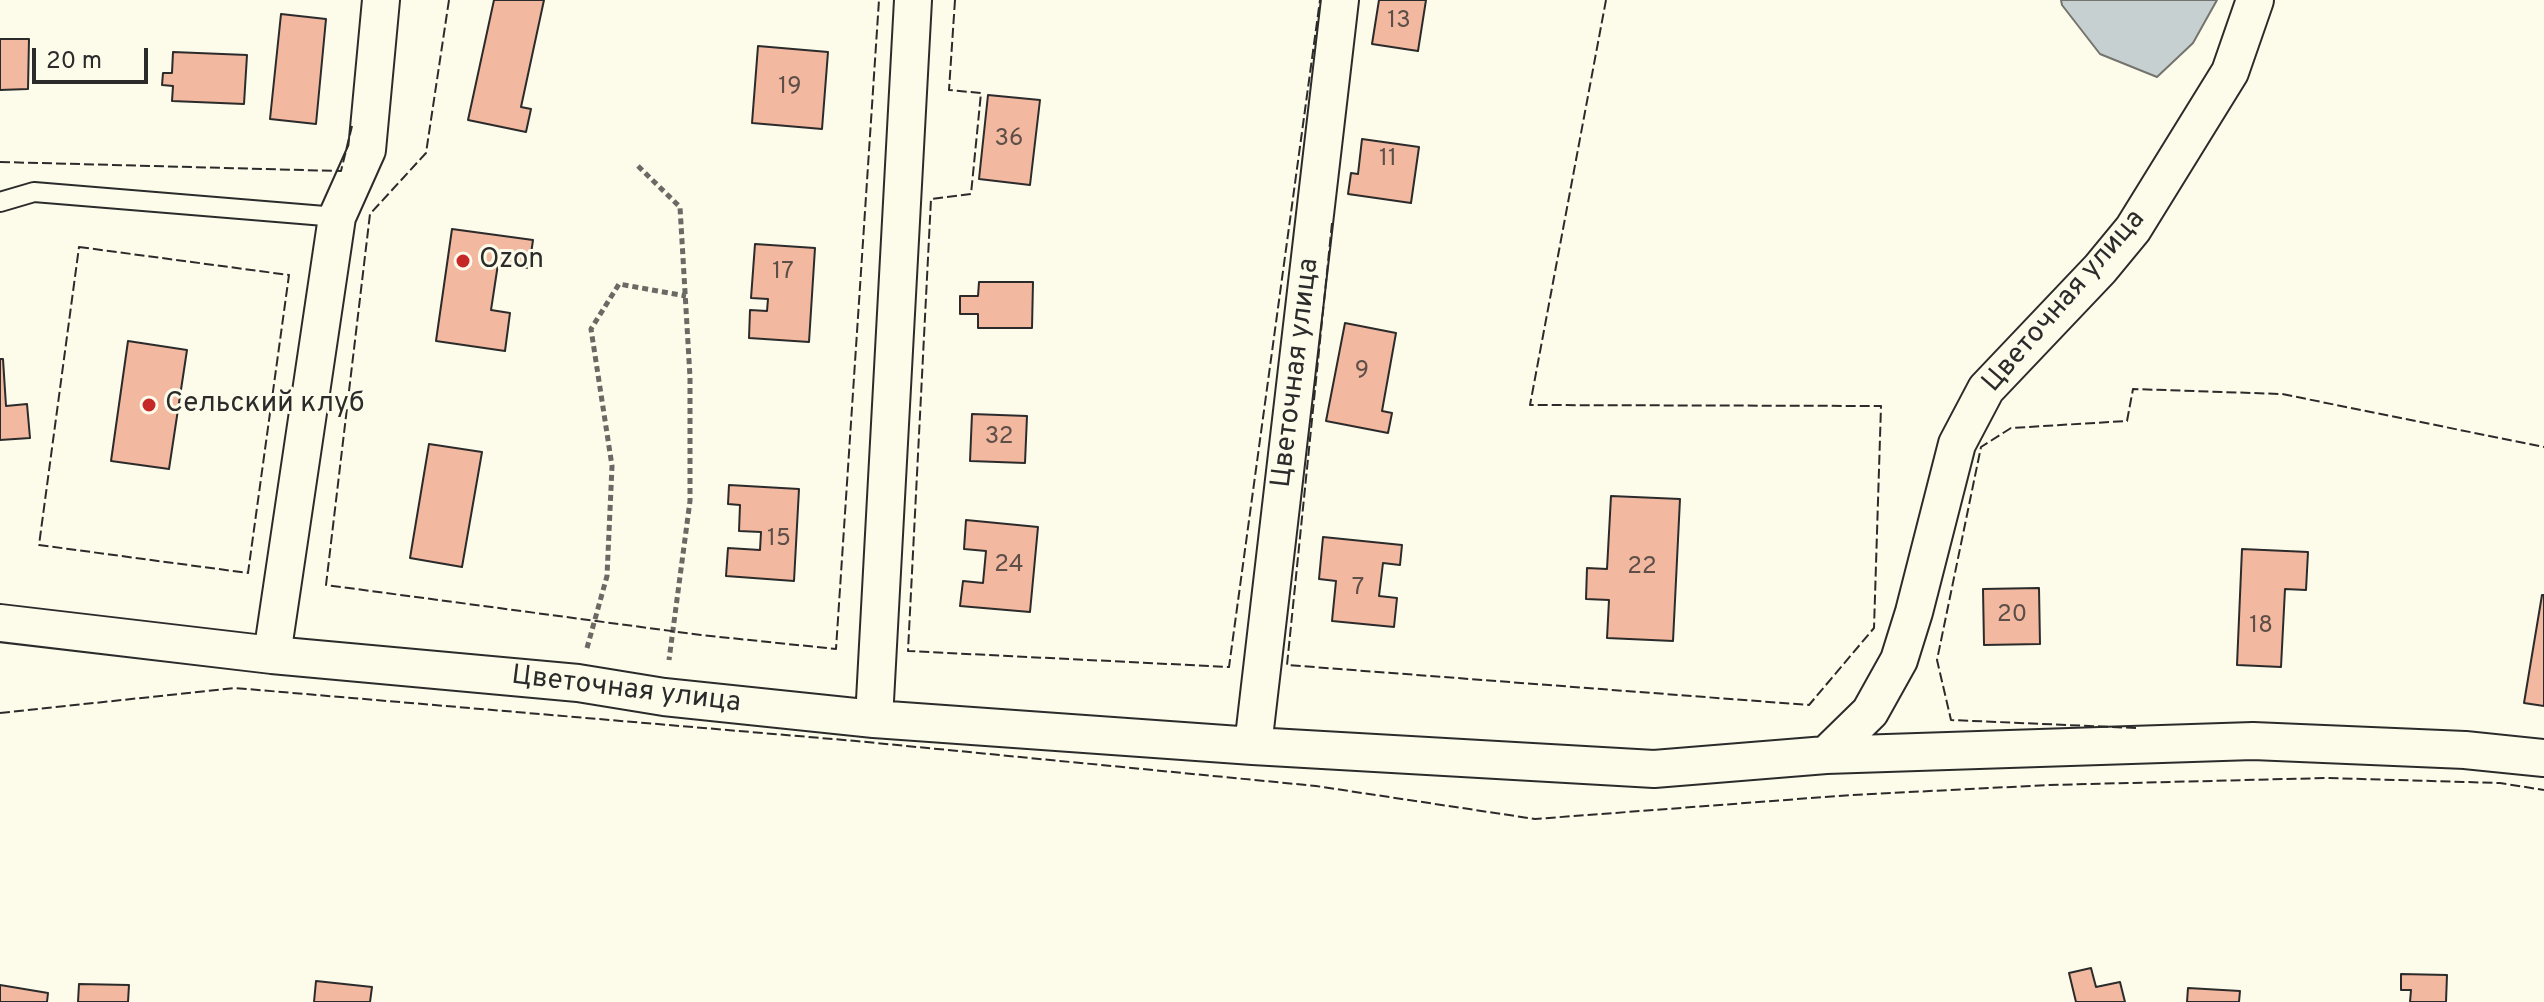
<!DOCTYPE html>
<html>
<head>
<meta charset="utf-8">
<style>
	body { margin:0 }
	#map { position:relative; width:2544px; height:1002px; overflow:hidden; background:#fdfbea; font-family:Overpass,sans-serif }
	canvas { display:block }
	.scale { position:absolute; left:32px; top:48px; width:116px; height:36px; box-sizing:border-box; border:4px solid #2b2b2b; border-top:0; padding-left:10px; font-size:24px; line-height:28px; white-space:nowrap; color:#2b2b2b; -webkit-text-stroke:6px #fdfbea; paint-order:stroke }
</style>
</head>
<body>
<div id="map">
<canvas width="2544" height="1002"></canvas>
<div class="scale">20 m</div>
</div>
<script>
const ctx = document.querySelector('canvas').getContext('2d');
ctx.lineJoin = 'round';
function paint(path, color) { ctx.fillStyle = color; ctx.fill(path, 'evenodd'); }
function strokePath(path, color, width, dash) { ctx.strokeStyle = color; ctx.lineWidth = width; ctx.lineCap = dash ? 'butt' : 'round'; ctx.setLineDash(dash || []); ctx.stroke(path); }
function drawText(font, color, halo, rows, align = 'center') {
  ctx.font = font + ' Overpass,sans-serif'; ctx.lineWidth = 6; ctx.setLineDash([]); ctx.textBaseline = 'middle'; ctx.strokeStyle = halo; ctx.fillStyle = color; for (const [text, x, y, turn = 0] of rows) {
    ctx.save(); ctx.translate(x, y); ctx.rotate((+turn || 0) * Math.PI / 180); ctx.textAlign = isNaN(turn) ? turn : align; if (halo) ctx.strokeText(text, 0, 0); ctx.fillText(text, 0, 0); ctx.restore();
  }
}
const water = new Path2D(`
	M 2061,0 L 2217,0 L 2193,43 L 2157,77 L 2100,54 L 2062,5 Z`);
paint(water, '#c7d0d0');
strokePath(water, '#74746e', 2);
const building = new Path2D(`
	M 494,0 L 544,0 L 521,107 L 531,109 L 526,132 L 468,120 Z
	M 1379,0 L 1426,0 L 1418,51 L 1372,44 Z
	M 281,14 L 326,19 L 316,124 L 270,119 Z
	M 0,39 L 29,39 L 28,89 L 0,90 Z
	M 758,46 L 828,52 L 822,129 L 752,123 Z
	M 173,52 L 247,55 L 244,104 L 172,101 L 173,86 L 162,85 L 163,73 L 172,73 Z
	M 988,95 L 1040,100 L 1030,185 L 979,179 Z
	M 1362,139 L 1419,147 L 1411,203 L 1348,194 L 1351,173 L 1358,174 Z
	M 452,229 L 533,240 L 529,268 L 498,264 L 491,310 L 510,313 L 505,351 L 436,341 Z
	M 755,244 L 815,248 L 809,342 L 749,338 L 750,310 L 767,311 L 768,299 L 751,298 Z
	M 979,282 L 1033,282 L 1032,328 L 978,328 L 978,314 L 960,314 L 960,296 L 978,296 Z
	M 1345,323 L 1396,333 L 1382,411 L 1392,413 L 1388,433 L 1326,421 Z
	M 128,341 L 187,350 L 169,469 L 111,461 Z
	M 0,359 L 3,359 L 6,406 L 27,404 L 30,438 L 0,440 Z
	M 972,414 L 1027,416 L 1025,463 L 970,461 Z
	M 429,444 L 482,452 L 462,567 L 410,558 Z
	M 729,485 L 799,489 L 794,581 L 726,576 L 728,548 L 760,550 L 761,532 L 739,531 L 740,505 L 728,504 Z
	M 1611,496 L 1680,499 L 1673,641 L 1607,638 L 1609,600 L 1586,599 L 1587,568 L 1607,569 Z
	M 966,520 L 1038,527 L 1030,612 L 960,606 L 963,581 L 983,583 L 986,551 L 964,549 Z
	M 1323,537 L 1402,545 L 1400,565 L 1383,563 L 1379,596 L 1397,598 L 1394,627 L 1332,621 L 1336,581 L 1319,579 Z
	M 2242,549 L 2308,552 L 2306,590 L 2285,589 L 2281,667 L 2237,665 Z
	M 2039,588 L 2040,644 L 1984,645 L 1983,589 Z
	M 2542,595 L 2544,595 L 2544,706 L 2524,703 Z
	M 2091,968 L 2096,987 L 2120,982 L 2125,1002 L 2076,1002 L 2069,973 Z
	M 2401,974 L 2447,975 L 2446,1002 L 2410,1002 L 2411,990 L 2401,990 Z
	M 316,981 L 372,987 L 370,1002 L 314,1002 Z
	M 79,984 L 129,985 L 128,1002 L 78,1002 Z
	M 0,985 L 48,993 L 47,1002 L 0,1002 Z
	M 2188,988 L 2240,991 L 2239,1002 L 2187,1002 Z`);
paint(building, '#f2b8a0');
strokePath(building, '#2b2b2b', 2);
const lane = new Path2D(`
	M 0,202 L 34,192 L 337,217`);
const street = new Path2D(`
	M 0,623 L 272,655 L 578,683 L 664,697 L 874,719 L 1253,746 L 1654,769 L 1826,755 L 1870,712 L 1899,660 L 1914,612 L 1957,444 L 1986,389 L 2100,269 L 2133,229 L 2230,72 L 2255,0
	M 272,655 L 337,217 L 367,150 L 381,0
	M 874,719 L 913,0
	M 1253,746 L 1340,0
	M 1826,755 L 2253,741 L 2465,750 L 2544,758`);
strokePath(lane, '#2b2b2b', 22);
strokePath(street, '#2b2b2b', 40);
strokePath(new Path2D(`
	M 638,166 L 680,207 L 690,377 L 690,501 L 669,660
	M 587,648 L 607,576 L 612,466 L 591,329 L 619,284 L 686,296`), '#6a6964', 5, [6, 4]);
strokePath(lane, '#fdfbea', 18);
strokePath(street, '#fdfbea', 36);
strokePath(new Path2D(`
	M 449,0 L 426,153 L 370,214 L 326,585 L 701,635 L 836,649 L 879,0
	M 955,0 L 949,90 L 981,93 L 971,194 L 931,199 L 908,651 L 1229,667 L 1320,0
	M 0,162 L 341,171 L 352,126
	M 1332,223 L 1287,665 L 1809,705 L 1874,628 L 1881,406 L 1530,405 L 1606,0
	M 79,247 L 289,275 L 248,573 L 39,545 Z
	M 0,713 L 235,688 L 856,741 L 1316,786 L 1535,819 L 1851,795 L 2049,785 L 2327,778 L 2500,783 L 2544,790
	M 2136,728 L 1951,720 L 1937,660 L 1981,447 L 2011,428 L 2127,421 L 2133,389 L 2282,394 L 2544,447`), '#2b2b2b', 2, [10, 4]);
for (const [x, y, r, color] of [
	[463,261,8,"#c62828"],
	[149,405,8,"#c62828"]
]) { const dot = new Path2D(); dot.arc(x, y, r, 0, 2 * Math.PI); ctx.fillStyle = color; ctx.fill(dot); strokePath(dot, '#fdfbea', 3); }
drawText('24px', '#5d4e48', null, [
	["13",1399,22],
	["19",790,88],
	["36",1009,140],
	["11",1388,160],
	["17",783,273],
	["9",1362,372],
	["32",999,438],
	["15",779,540],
	["24",1009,566],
	["22",1642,568],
	["7",1358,589],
	["20",2012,616],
	["18",2261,627]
]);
drawText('28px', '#2b2b2b', '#fdfbea', [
	["Ozon",479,261],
	["Сельский клуб",165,405]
], 'left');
drawText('28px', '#2b2b2b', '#fdfbea', [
	["Цветочная улица",2065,302,-49],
	["Цветочная улица",1297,373,-83],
	["Цветочная улица",626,691,7]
]);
</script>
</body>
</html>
